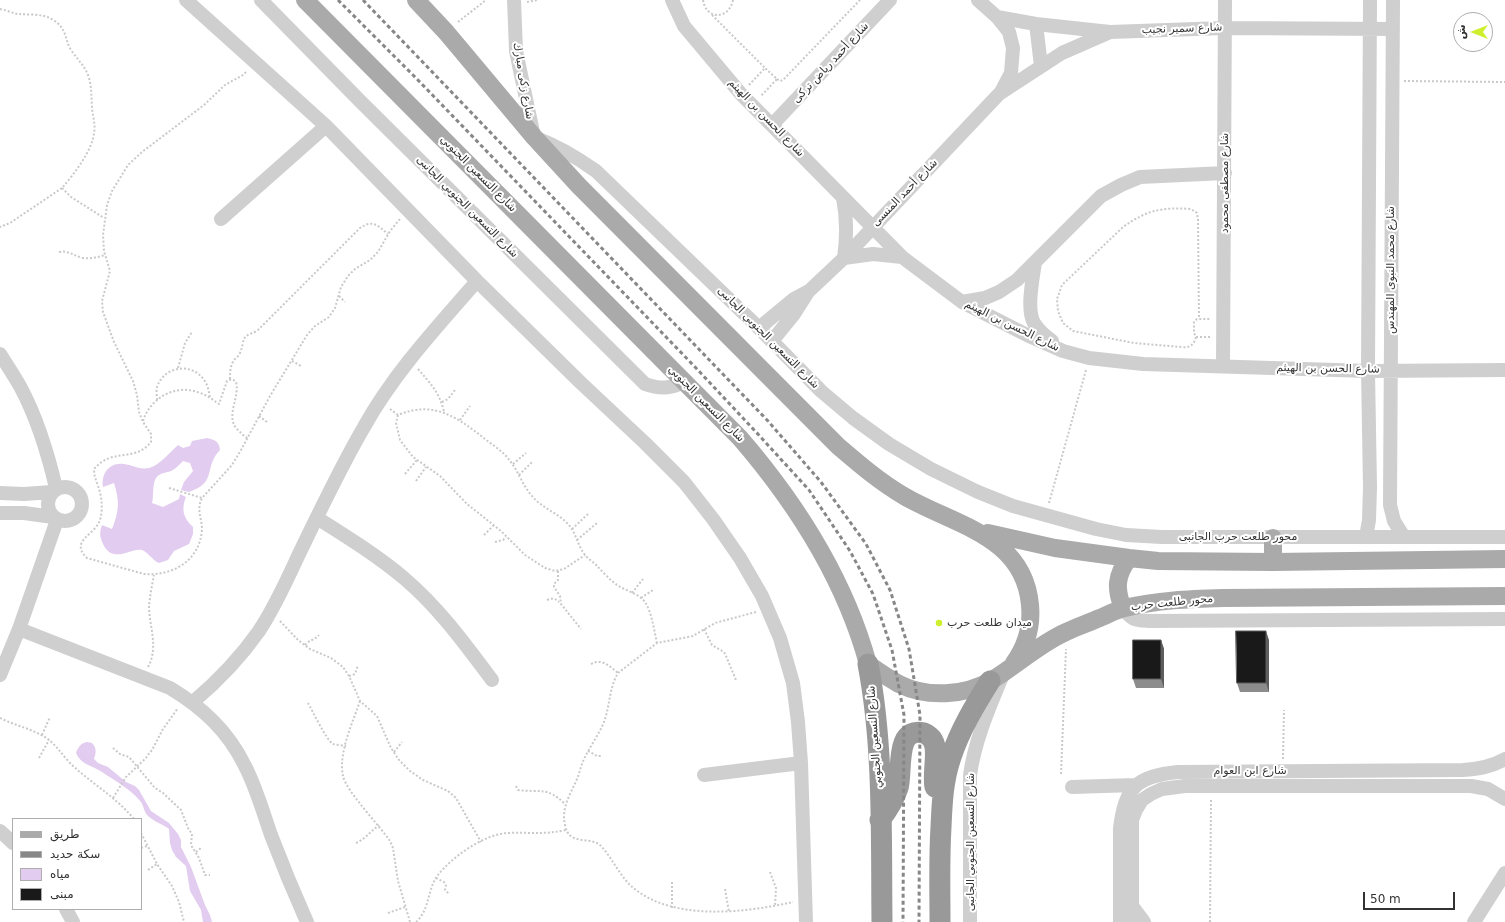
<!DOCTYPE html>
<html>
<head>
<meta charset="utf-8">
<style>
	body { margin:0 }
	#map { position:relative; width:1505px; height:922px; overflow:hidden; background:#fff; font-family:"DejaVu Sans","Noto Naskh Arabic",sans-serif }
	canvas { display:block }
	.legend { position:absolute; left:12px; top:818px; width:130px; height:92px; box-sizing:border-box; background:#fff; border:1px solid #adadad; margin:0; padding:5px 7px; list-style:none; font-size:12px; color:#323232 }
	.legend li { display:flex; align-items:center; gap:8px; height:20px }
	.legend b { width:20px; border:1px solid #adadad }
	.north { position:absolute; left:1453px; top:12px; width:40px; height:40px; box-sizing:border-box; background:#fff; border:1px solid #adadad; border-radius:50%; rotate:270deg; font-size:11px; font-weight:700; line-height:16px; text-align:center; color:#323232 }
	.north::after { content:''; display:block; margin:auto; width:14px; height:18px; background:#ceef2e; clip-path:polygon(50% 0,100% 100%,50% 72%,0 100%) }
	.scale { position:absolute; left:1363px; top:892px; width:92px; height:18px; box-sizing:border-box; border:2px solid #323232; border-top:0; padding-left:5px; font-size:12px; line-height:14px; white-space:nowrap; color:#323232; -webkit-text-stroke:3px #fff; paint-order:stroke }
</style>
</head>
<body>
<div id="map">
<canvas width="1505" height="922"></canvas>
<ul class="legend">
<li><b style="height:5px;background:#aaa"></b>طريق</li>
<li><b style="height:5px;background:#878787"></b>سكة حديد</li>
<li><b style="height:11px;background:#e2ccef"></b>مياه</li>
<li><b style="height:11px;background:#191919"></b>مبنى</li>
</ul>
<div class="north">ش</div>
<div class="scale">50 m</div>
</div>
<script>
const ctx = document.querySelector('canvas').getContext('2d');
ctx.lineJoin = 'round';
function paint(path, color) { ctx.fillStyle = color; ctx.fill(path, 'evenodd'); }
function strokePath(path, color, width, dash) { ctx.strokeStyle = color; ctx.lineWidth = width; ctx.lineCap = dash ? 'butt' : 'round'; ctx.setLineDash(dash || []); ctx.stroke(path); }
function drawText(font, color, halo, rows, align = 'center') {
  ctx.font = font + ' "DejaVu Sans","Noto Naskh Arabic",sans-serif'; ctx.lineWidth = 4; ctx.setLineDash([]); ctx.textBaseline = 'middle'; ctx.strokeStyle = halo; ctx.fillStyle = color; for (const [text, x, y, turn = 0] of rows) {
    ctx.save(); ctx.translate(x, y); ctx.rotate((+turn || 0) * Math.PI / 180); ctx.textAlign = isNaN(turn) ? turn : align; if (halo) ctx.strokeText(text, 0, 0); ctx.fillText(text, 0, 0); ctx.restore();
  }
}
paint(new Path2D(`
	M 207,438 C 215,440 219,441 220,450 C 203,468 218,482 189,492 L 181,490 L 184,482 L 193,471 L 190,463 L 183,461 C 180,464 176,468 173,470 C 168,473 160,472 156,478 C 152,485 154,495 152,503 L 163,507 L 179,499 L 180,494 L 186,497 C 181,509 183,518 193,527 L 193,534 L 189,544 L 174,551 L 168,560 L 159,563 C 152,560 148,552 142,550 C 131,547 113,565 103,544 C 100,537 99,533 102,525 L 112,529 C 119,511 120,502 114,483 L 103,487 C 101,474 109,462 124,464 C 132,465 140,470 149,468 C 160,465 170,452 178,445 L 183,448 L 190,446 L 192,441 Z
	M 87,742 L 92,743 C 97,748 96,753 94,759 L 98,763 L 108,767 L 126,782 L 135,786 L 139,790 L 151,811 L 169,823 L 178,834 L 181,840 L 181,847 L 191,867 L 205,905 L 210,915 L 212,922 L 203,922 L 201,910 L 190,891 L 186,866 L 176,857 L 172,850 L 170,843 L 169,829 C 163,824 154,822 148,816 C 144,812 144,807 141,802 C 133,791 114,780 102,772 C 92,765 81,765 76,753 C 78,747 81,743 87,742 Z`), '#e2ccef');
strokePath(new Path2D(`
	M 703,0 C 706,20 729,20 733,0
	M 527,2 L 537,0
	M 0,9 C 6,10 12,13 18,14 C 29,15 43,13 53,20 C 67,28 64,38 71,50 C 77,59 84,65 88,75 C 92,86 91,95 92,106 C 92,115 96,124 94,133 C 92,151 74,174 62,188 L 10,223 L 0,227
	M 712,15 L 765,68
	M 458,22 L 486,0
	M 246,72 L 243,75 L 225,85 L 204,105 L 142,152 L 128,165 L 112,191 L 107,205 L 103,235 L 104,251 L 110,271 L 102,301 L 103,312 L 114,342 L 133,381 L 137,395 L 139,412 L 143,422 L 151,434 L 151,442 C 134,463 113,447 94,469 C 94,476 96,480 98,486 C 102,496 103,510 100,520 C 95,535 69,541 87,558 L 144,574 C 173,576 200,561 202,529 C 202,518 196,510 202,498 L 232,465 L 241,450 L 270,396 L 307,335 L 315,326 L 329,317 L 335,308 L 341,287 L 348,276 L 355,269 L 370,260 L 378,252 L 390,231 L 400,219
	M 777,79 L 780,81 L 783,80 L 860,0
	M 1404,81 L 1505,82
	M 749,85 L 765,68 L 777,79 L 761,96
	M 62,188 L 71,197 L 104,218
	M 59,252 C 68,250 74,256 83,258 C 91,259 98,257 105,255
	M 339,296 L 345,302
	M 1196,337 C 1194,345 1190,348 1181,347 L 1134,343 L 1073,331 L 1063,323 L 1058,311 L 1057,299 L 1062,285 L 1123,227 C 1147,210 1162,207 1191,209 L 1197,213 L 1198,220 L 1199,319
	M 1210,337 L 1196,337 L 1194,333 L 1194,322 L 1197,319 L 1211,319
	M 292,361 L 301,366
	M 178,368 L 185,343 L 192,332
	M 418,369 C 430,383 440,393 444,412
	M 230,379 C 230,373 230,366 234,360 C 236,358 239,356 240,353 C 246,338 239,338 257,331 L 360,228 C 373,219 378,226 388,234
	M 157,400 C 157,396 156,391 157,387 C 164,366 192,362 204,380 C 208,385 209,392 210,398
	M 442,402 L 448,399 L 455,390
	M 390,409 L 398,415 C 434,400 457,417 485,439 C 494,446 504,452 510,461 C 519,472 523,487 533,497 C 544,510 562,514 572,529 C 577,538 579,548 586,556 C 589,560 594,562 597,566 C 603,572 610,580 617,585 C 626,591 638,593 645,602 C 652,613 654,630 657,643
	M 398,415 L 396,423 L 400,440 L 413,457 L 440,476 L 467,504 L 501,531 L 525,555 L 545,568 L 555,571 L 564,569 L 585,555
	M 259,416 L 267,422
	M 460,420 L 470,406
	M 143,421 C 150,398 176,383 200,393 C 207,395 213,400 219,404 L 227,381 C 231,379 233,379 236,382 C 240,397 226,415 236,428 C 240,432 244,436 248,439
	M 513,464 L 526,453
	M 405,474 L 417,460
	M 519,475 L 533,461
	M 416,481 L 426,467
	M 169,488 L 202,498
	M 1049,503 L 1086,370
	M 572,529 L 588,514
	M 484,535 L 494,525
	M 577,540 L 597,523
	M 495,542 L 503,540 L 506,537
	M 558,571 L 558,580 L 554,584 L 554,587 L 560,596 L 561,604 L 581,629
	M 632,593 L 643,579
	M 641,598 L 653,590
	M 547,600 C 552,598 555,598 559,602
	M 756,612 L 715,623 L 693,636 L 657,643 L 618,673 C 609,688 610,706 604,722 C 599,734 591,745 585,757 C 581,764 580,772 577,779 C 570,795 561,808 565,825 C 569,847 590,835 601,846 C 612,858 619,874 630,885 C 670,922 744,913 793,902
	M 280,621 L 298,640 L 310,649 L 331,658 L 343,667 L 349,676 L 360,701 L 377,716 L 391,748 L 399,760 L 410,771 L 423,780 L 448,791 L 456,798 L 481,842
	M 704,629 L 712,645 L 724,652 L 726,656 L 736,680
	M 305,645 C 309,640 315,640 319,635
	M 591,664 C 602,658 609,666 618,673
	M 148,667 C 159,647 149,626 149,606 C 150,596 152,585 154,575
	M 349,676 L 355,674 L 358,665
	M 360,701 C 353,722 338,753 343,776 C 346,791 380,826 390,841 L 393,848 L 398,881 L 410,922
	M 308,703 C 312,710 327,741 333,744 C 337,745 342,745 346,746
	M 0,718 C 14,725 29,728 43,736 C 54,742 60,752 69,762 C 89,782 115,796 134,819
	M 42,735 L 50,717
	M 113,748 L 120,754 L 129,757 L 155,788 L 163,793 L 181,810 L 188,828 L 192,834 L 191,845 L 199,858 L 205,875 L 210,875
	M 588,751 L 597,756 L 602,756
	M 394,752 L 402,742
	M 39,758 L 49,740
	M 1283,759 L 1284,710
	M 1061,774 L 1066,649
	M 516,786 L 518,790 C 541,793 546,786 565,804
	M 113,798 L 126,777 L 145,759 L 152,750 L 163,729 L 178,708
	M 141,833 L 157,864 L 172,886 L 179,902 L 184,922
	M 356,843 C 365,839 370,832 379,825
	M 141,848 L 147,846
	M 196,852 L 201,848
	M 148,870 L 157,864
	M 770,872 L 776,888 L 775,906
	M 436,878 L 444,882 L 446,886 L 445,890 L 449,894
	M 725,889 L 729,912
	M 672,908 L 672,881
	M 388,913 L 405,907
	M 416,922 C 430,910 427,889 438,875 C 452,857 484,834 508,833 C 529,832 544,835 566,830
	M 1210,922 L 1211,799`), '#c9c9c9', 2, [2, 2]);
strokePath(new Path2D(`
	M 186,0 L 326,126 L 477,281 L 581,383 L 645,443 L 684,482 L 713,519 L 740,558 L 762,596 L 780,638 L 793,683 L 798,722 L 801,763 L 806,922
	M 261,0 L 360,101 L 645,384 C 659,389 670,389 684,382
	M 514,0 L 516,51 L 534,137 C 558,146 575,156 596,171 L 759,328 L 821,391 L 853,418 L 889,444 L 931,469 L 978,492 L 1013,506 L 1096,529 L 1126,535 L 1162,537 L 1505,537
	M 672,0 L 684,26 L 741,94 L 902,257 L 962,302 L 1027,335 L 1063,351 L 1089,358 L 1143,364 L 1368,371 L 1505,370
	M 978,0 L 997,17 L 1036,24 L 1110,32 L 1224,28 L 1393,29
	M 1393,0 L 1390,505 L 1394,521 L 1404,537
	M 997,17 L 1009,32 L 1013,48 L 1011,73 L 1001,92
	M 1036,24 L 1041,66
	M 772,125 L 890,0
	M 843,198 C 847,218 847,237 844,258 L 873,254 L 902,257
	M 221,219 L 326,126
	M 1035,262 C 1033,278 1026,309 1034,323 C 1039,331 1045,336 1052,341
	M 962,302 L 985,298 L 999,292 L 1017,280 L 1101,196 L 1121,185 L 1140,177 L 1225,173
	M 759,328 L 794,299 L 809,291 L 844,258 L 999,94 L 1062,53 L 1110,32
	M 772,341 L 794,314 L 808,292
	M 0,354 C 7,365 15,377 21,388 C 38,420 48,454 56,488
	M 1223,366 L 1225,0
	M48 504a17 17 0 1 1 34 0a17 17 0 1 1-34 0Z
	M 0,493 L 24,494 L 52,492
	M 0,513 L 24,513 L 53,517
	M 317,518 C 347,537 378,556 405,579 C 439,608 465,644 492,680
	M 1366,537 L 1369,520 L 1370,487 L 1368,371 L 1370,0
	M 1123,608 C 1132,621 1136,620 1150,621 L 1505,619
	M 19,629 L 170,688 C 203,708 228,731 245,766 C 256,787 263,812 271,835 C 282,864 294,893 307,922
	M 0,675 L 19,629 L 57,520
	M 193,702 C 218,681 240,658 259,631 C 275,607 287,580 299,554 C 320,511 340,468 364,427 C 394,373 437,327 477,281
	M 704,775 L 801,763
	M 1072,787 L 1136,785
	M 0,831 L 13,843
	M 1132,906 L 1144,922
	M 66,909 L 73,922
	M 970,922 L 970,775 C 975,739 990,706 1004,672
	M 1120,922 L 1120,828 C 1125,787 1137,776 1178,772 L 1463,770 C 1478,769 1491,767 1505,759
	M 1132,922 L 1132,820 L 1136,810 L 1142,800 L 1151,794 L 1162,789 L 1185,786 L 1471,786 L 1488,789 L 1505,799
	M 1474,922 L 1505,873`), '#cfcfcf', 14);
strokePath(new Path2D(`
	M 305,0 L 740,438 C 796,503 845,580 868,664 C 878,671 888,678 899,684 C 927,698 965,696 992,680 C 1017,665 1039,644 1066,632 C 1076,627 1086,624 1097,619 C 1106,616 1115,610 1125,608 C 1157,600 1191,599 1224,598 L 1505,596
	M 416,0 L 446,32 L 534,137 L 579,186 L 838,446 C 859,464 880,482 904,496 C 953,525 1024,535 1030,605 C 1032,626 1026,646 1014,663
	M 988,533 L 1055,548 L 1129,558 L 1158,561 L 1273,562 L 1505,559
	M 1273,538 L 1273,562
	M 1123,608 C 1115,589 1116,575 1129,558`), '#aaa', 18);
strokePath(new Path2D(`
	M 868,664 C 884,747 881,837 882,922
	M 880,820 C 888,810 894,800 898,788 C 903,771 894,726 924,733 C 927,734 932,738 933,741 C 939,751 932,774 935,787
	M 940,922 C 940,890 939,859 941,827 C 942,803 943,780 951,757 C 960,730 975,705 990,681`), '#999', 21);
strokePath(new Path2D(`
	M 338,0 L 416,78 L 696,368 L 756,432 L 809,490 L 850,551 L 873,594 L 892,650 L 904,715 L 903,922
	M 363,0 L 768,421 L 821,482 L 866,544 L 890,590 L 909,649 L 920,715 L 919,922`), '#878787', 3, [4, 3]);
paint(new Path2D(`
	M 1161,640 L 1164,649 L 1164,688 L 1136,688 L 1133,679 Z
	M 1269,640 L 1269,692 L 1240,692 L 1237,683 Z`), '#8c8c8c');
paint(new Path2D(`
	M 1266,631 L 1269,640 L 1269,692 L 1266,683 Z
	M 1161,640 L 1164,649 L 1164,688 L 1161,679 Z`), '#5e5e5e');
const building = new Path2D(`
	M 1236,631 L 1266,631 L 1266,683 L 1237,683 Z
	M 1133,640 L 1161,640 L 1161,679 L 1133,679 Z`);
paint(building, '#191919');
strokePath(building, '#5e5e5e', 1);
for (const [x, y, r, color] of [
	[939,623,4,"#ceef2e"]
]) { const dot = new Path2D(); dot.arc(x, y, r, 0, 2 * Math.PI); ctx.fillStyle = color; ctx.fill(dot); strokePath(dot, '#fff', 1.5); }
drawText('11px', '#323232', '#fff', [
	["شارع سمير نجيب",1182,29,-2],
	["شارع أحمد رياض تركى",831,63,-47],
	["شارع زكى مبارك",523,81,80],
	["شارع الحسن بن الهيثم",766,118,46],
	["شارع التسعين الجنوبي",478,174,45],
	["شارع مصطفى محمود",1225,183,-90],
	["شارع أحمد المنسى",905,193,-46],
	["شارع التسعين الجنوبي الجانبى",467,207,45],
	["شارع محمد النبوى المهندس",1391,270,-90],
	["شارع الحسن بن الهيثم",1012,326,26],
	["شارع التسعين الجنوبي الجانبى",768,338,45],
	["شارع الحسن بن الهيثم",1328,369,1],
	["شارع التسعين الجنوبي",706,404,45],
	["محور طلعت حرب الجانبى",1238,537],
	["محور طلعت حرب",1172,603,-6],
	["شارع التسعين الجنوبي",875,737,-94],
	["شارع ابن العوام",1250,771],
	["شارع التسعين الجنوبي الجانبى",971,842,-90]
]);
drawText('11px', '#323232', '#fff', [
	["ميدان طلعت حرب",947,623]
], 'left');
</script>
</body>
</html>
